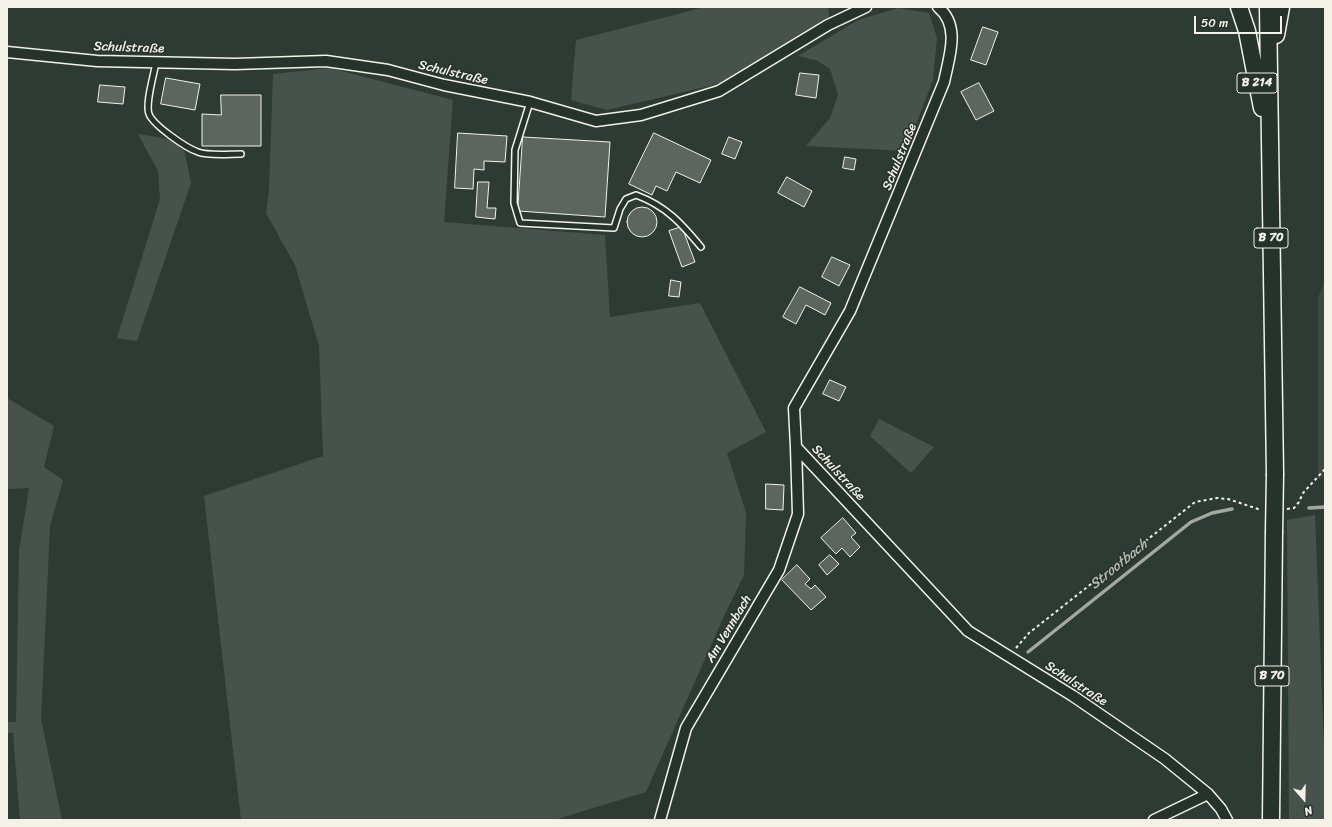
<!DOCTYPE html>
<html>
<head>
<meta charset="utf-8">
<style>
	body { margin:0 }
	#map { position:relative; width:1332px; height:827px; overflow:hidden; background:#2e3b34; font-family:Sriracha,sans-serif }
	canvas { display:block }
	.frame { position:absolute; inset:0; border:8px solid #f4f1e8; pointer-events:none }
	.north { position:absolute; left:1284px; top:779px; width:40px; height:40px; -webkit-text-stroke:3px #26332d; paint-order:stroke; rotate:160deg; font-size:11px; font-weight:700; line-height:16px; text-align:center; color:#f4f1e8 }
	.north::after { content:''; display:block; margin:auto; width:14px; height:18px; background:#f4f1e8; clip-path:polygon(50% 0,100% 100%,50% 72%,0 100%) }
	.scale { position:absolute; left:1194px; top:16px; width:88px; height:18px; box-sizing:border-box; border:2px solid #f4f1e8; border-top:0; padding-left:5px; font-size:12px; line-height:14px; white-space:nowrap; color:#f4f1e8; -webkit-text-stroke:3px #26332d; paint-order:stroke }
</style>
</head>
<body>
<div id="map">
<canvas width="1332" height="827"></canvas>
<div class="frame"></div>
<div class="north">N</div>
<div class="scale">50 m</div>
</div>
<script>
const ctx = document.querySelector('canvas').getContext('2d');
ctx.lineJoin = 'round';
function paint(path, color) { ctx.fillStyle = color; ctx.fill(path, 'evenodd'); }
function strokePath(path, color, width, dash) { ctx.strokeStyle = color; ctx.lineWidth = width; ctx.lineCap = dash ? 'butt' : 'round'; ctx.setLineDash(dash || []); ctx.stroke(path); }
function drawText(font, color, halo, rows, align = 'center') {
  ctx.font = font + ' Sriracha,sans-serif'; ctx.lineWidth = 3; ctx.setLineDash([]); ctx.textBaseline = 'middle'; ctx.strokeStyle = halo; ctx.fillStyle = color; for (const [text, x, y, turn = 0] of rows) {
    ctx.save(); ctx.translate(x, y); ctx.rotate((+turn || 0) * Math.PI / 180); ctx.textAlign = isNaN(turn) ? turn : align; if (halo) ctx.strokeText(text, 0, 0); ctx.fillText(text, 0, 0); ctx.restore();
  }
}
paint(new Path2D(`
	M 1325,281 L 1325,477 L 1318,478 L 1318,297 Z`), '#3c4841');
paint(new Path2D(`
	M 705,7 L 828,7 L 829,17 L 718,84 L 607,110 L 571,100 L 576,40 Z
	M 898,8 L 929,13 L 937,38 L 933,80 L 906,151 L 806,146 L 830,118 L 838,95 L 830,69 L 818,61 L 798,56 L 858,20 Z
	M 330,68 L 453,100 L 444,222 L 605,235 L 610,317 L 700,303 L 766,432 L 727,453 L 746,513 L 744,575 L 724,616 L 646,792 L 554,820 L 241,820 L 204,496 L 323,456 L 319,346 L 295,265 L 266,213 L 269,190 L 273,74 Z
	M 138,134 L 169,139 L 184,150 L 191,183 L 137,341 L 117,338 L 160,199 L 158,171 Z
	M 7,398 L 54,426 L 44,467 L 63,480 L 50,526 L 41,719 L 62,820 L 20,820 L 13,733 L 7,733 L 7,722 L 16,722 L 19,551 L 29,488 L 7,489 Z
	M 879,419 L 934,447 L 911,473 L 870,436 Z
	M 1315,515 L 1325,773 L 1325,820 L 1289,820 L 1287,520 Z`), '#48524c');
strokePath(new Path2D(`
	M 1309,508 L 1325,507
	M 1028,652 L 1191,522 L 1212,513 L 1232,509`), '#a4a8a0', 3.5);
const building = new Path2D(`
	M 983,27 L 998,32 L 986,65 L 971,60 Z
	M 800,73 L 819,75 L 816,98 L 796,95 Z
	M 166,78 L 200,84 L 195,110 L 161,104 Z
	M 979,83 L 994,111 L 976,120 L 961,92 Z
	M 100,85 L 125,87 L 123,104 L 98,102 Z
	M 221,95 L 261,95 L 261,146 L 202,146 L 202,114 L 221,115 Z
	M 458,133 L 507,136 L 505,162 L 484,161 L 484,170 L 474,169 L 473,189 L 455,188 Z
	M 654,133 L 711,160 L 700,183 L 676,172 L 667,191 L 656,186 L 652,195 L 629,184 Z
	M 523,137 L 610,142 L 605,217 L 518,211 Z
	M 729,137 L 742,142 L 735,159 L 722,154 Z
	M 845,157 L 856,159 L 854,170 L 843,168 Z
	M 787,177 L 812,191 L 804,207 L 778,193 Z
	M 478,182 L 489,182 L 487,208 L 496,208 L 495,219 L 476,217 Z
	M627 222a15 15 0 1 1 30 0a15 15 0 1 1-30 0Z
	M 682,227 L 695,262 L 682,267 L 669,231 Z
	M 832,257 L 850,265 L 839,286 L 822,277 Z
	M 671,280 L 681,282 L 679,297 L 669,296 Z
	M 800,287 L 831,303 L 825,315 L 806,305 L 796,324 L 783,317 Z
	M 830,380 L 846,387 L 839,401 L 823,394 Z
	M 766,484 L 784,485 L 783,510 L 766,509 Z
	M 843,518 L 856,533 L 851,537 L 860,547 L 850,557 L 842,548 L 836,554 L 821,538 Z
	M 830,555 L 839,564 L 827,575 L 819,565 Z
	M 797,565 L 810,579 L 805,584 L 811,589 L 815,585 L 826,597 L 811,610 L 782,580 Z`);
paint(building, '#5c655e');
strokePath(building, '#f4f1e8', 1);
const lane = new Path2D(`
	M 156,62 C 154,75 145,103 149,114 C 153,125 186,148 198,152 C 208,156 229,154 241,154
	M 530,102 L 515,150 L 514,203 L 520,223 L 614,228 L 620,209 L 626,199 L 636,195 C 666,206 681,223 701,247`);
const street = new Path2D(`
	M 938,7 C 961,26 949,57 944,82 L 850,311 L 794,408 L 796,447 L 968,631 L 1073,696 L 1165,759 L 1208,794 L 1221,809 L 1227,820
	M 7,52 L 97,61 L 235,64 L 326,61 L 388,70 L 444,85 L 530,102 L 596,121 L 641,115 L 719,91 L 828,25 L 866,7
	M 660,820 L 686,728 L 779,570 L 798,514 L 796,447
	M 1154,820 L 1208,794`);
const primary = new Path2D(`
	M 1239,7 L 1247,31 L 1262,108
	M 1268,7 L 1275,474
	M 1276,35 L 1281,7
	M 1271,820 L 1274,533`);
strokePath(lane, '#f4f1e8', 8);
strokePath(street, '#f4f1e8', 13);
strokePath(primary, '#f4f1e8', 19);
strokePath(new Path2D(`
	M 1287,509 L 1294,508 L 1299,502 L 1303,493 L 1325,469
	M 1016,648 L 1029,633 L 1195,502 L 1217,498 L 1228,499 L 1261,510`), '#f4f1e8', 2, [3, 3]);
strokePath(lane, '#26332d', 5);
strokePath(street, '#26332d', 10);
strokePath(primary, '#26332d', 16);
const primaryBridge = new Path2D(`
	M 1274,533 L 1275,474`);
strokePath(primaryBridge, '#f4f1e8', 19, []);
strokePath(primaryBridge, '#26332d', 16);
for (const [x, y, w] of [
	[1257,83,40],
	[1271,238,34],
	[1272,676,34]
]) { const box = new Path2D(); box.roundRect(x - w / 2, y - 10, w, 20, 3); ctx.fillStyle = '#26332d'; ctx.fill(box); strokePath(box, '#f4f1e8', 1); }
drawText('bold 12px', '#f4f1e8', null, [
	["B 214",1257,83],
	["B 70",1271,238],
	["B 70",1272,676]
]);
drawText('13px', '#f4f1e8', '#26332d', [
	["Schulstraße",129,48,2],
	["Schulstraße",453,73,13],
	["Schulstraße",900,157,-68],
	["Schulstraße",838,473,47],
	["Am Vennbach",729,629,-59],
	["Schulstraße",1076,684,33]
]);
drawText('italic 14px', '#b8bab2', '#26332d', [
	["Strootbach",1119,565,-39]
]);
</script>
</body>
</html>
